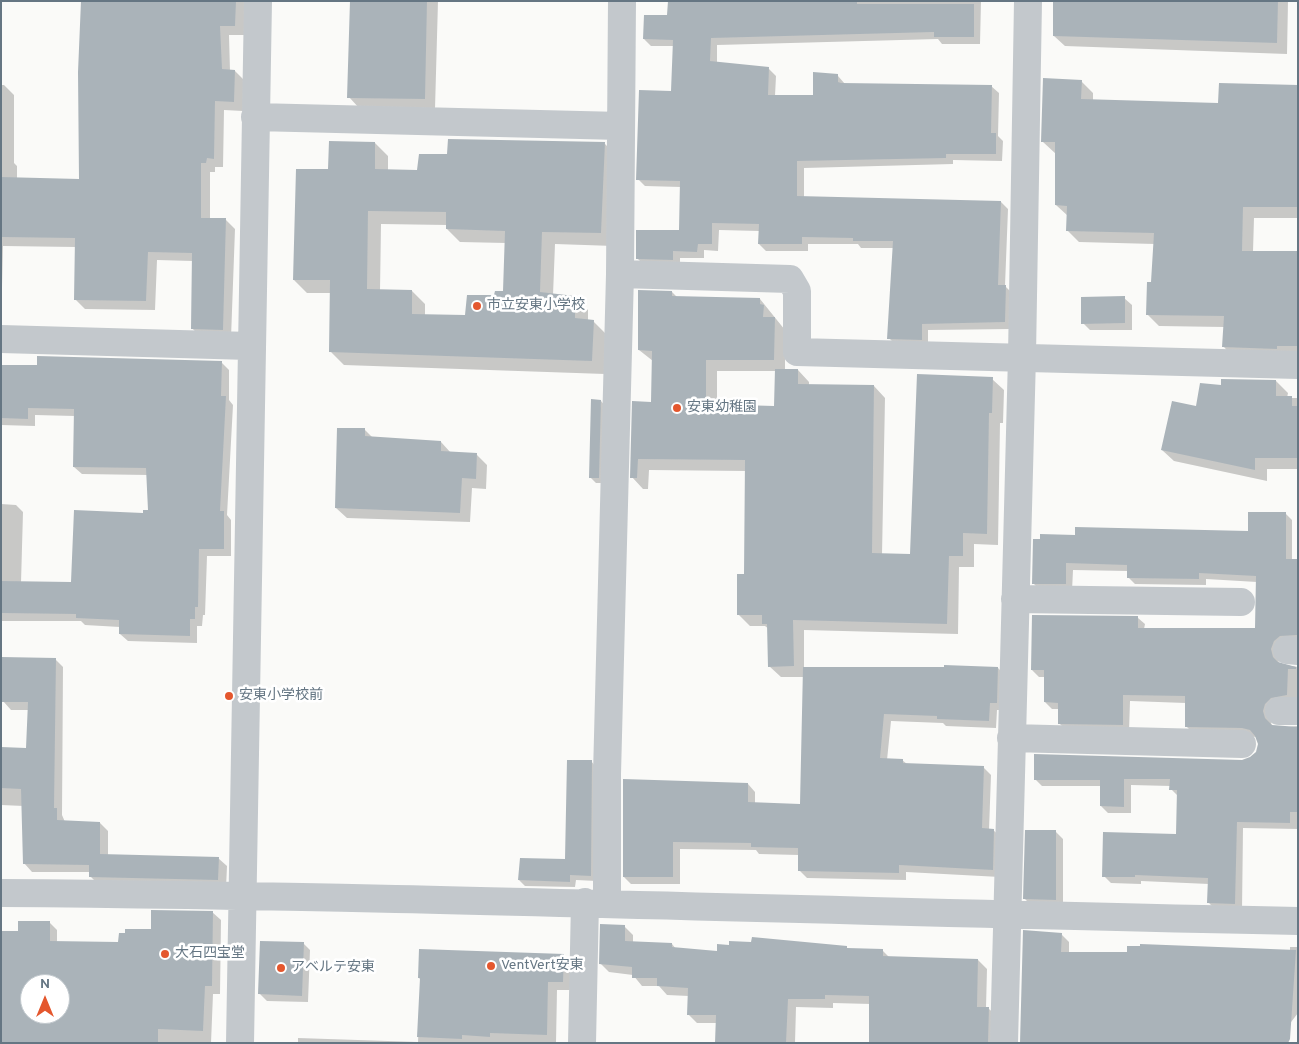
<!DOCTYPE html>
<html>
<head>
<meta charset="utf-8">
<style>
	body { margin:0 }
	#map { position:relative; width:1299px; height:1044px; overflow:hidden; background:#fafaf8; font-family:Overpass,sans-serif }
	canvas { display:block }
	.frame { position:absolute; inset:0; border:2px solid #657683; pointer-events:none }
	.north { position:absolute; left:20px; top:974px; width:50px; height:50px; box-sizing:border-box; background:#fff; border:1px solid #c1c8cd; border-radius:50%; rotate:0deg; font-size:14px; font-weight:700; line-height:20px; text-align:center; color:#657683 }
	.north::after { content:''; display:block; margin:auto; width:18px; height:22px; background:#e4572e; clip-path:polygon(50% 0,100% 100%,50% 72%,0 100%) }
</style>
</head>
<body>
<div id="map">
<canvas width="1299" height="1044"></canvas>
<div class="frame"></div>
<div class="north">N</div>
</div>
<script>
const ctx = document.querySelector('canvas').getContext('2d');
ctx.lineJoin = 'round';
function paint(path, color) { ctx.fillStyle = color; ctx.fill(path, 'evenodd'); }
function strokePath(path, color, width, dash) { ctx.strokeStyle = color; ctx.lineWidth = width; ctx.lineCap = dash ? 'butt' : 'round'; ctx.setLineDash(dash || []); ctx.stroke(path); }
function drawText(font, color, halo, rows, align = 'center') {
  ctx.font = font + ' Overpass,"Noto Sans JP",sans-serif'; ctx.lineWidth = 5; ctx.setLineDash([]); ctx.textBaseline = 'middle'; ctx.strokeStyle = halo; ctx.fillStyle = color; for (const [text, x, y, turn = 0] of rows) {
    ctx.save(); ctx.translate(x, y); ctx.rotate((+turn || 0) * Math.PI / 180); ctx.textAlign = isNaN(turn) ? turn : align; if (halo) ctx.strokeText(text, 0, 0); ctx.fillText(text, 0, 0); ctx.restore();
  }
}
paint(new Path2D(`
	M 82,1 L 245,1 L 244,35 L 229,35 L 230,71 L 235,71 L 244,80 L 243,111 L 224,110 L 223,167 L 215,167 L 215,172 L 210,172 L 210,219 L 226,220 L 235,229 L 231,338 L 201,338 L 192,328 L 193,261 L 157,260 L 155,310 L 85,309 L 75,299 L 76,247 L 3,246 L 1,329 L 1,85 L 4,85 L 14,95 L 14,163 L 17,166 L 17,179 L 81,180 Z
	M 351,1 L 438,1 L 435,109 L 359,108 L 349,97 Z
	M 669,1 L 981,1 L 980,44 L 942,44 L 938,39 L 717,45 L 717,63 L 769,69 L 776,76 L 775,96 L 814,97 L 838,76 L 845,84 L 991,86 L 999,93 L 998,136 L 1003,141 L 1002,161 L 953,160 L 953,164 L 804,168 L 804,198 L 1001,202 L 1008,209 L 1005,286 L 1012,293 L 1012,329 L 928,330 L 928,346 L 896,345 L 889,338 L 894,248 L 861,248 L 858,244 L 808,244 L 808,251 L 766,251 L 759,244 L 760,231 L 719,230 L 718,251 L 704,250 L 704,258 L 680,258 L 680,266 L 644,265 L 637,258 L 680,232 L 681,187 L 645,186 L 638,179 L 673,92 L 674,46 L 651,46 L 644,39 L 668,17 Z
	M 1055,1 L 1288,1 L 1287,54 L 1065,46 L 1054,36 Z
	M 1081,81 L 1093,93 L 1093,101 L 1220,104 L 1298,86 L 1298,218 L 1254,218 L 1253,252 L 1298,252 L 1298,357 L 1235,359 L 1224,347 L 1224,327 L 1159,326 L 1147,314 L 1153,283 L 1155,244 L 1079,242 L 1067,230 L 1068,216 L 1056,205 L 1056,154 L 1043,142 Z
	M 375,143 L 388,156 L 388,171 L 419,171 L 448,156 L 605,144 L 618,157 L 614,246 L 555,244 L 553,295 L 575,297 L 588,310 L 588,321 L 593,321 L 606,334 L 605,374 L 344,365 L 331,352 L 331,293 L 307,293 L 294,280 L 329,171 ZM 381,224 L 447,225 L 447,229 L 460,242 L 506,243 L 505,292 L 495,296 L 466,317 L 425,315 L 425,304 L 412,291 L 380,291 Z
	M 672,292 L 677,297 L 760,299 L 785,330 L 785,370 L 798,370 L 809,382 L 809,385 L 874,386 L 885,398 L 882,555 L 911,555 L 992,379 L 1004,390 L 1003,423 L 1000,423 L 998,545 L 974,544 L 974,567 L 959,567 L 958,634 L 804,630 L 804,668 L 998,668 L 1005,675 L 1004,710 L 997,710 L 996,728 L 946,726 L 943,723 L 891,721 L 887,760 L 902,760 L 907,764 L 983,767 L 991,775 L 989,830 L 993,830 L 1001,837 L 1000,877 L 906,872 L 906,880 L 807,878 L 799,870 L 799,855 L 759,854 L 756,850 L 680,849 L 680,884 L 631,884 L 624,877 L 748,784 L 755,792 L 755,804 L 802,805 L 804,677 L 781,677 L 769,666 L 769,629 L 765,626 L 750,626 L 738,614 L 745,575 L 746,471 L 649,470 L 648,489 L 643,489 L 632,477 L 652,403 L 653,361 L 639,350 ZM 717,371 L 776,371 L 775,408 L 717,406 Z
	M 1124,298 L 1132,305 L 1132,330 L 1090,330 L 1083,323 Z
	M 221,362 L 229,370 L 229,400 L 233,405 L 227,515 L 231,520 L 231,556 L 207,556 L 205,615 L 203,615 L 202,626 L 197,626 L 197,643 L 128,641 L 120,634 L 120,627 L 85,625 L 81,621 L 1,621 L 1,504 L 16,505 L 23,512 L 21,583 L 72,583 L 149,511 L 148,475 L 82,474 L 74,467 L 75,416 L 35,415 L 35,426 L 1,425 L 1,367 Z
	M 1276,381 L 1288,393 L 1287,398 L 1298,398 L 1298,469 L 1267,469 L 1267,481 L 1174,461 L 1162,450 L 1197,407 L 1222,387 Z
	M 601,401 L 606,407 L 604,483 L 596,483 L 590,477 Z
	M 365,430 L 373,438 L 441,442 L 451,453 L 477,455 L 487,465 L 486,489 L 472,488 L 470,522 L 347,518 L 336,508 Z
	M 1285,513 L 1292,520 L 1292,560 L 1298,560 L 1298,642 L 1278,657 L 1279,664 L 1298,667 L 1298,702 L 1270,719 L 1272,726 L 1278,728 L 1298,726 L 1298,829 L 1243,828 L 1242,911 L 1216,910 L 1209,903 L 1209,884 L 1141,881 L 1141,884 L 1111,883 L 1104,876 L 1178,835 L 1178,796 L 1171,789 L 1171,786 L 1131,785 L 1131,813 L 1108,813 L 1101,806 L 1101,786 L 1042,786 L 1035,779 L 1242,761 L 1250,759 L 1257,752 L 1259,745 L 1257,737 L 1193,733 L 1186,726 L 1186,703 L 1130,701 L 1129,732 L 1066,730 L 1059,723 L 1059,709 L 1052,709 L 1045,702 L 1045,677 L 1039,677 L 1032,670 L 1138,618 L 1145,624 L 1144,629 L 1257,629 L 1257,582 L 1206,579 L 1206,585 L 1135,584 L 1128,577 L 1128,571 L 1073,570 L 1072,591 L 1040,590 L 1033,583 L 1076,536 L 1249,532 Z
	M 1,658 L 55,659 L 63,667 L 62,815 L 65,822 L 100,823 L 108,831 L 108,855 L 218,858 L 227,866 L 226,888 L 98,884 L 90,876 L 90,872 L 32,872 L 24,863 L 24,806 L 1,805 L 1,748 L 27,749 L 29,710 L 11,710 L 3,701 Z
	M 591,761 L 597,768 L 597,881 L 576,880 L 575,887 L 525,886 L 519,880 L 566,860 Z
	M 1056,832 L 1063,839 L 1063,907 L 1032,906 L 1025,899 Z
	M 212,912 L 221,920 L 220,994 L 213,994 L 211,1043 L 1,1043 L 19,932 L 49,922 L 57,930 L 57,943 L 120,943 L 152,931 ZM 30,984 L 60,984 L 60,1014 L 30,1014 Z
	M 624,926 L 633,935 L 633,943 L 672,944 L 676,949 L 718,953 L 846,947 L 849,950 L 883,951 L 889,957 L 978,960 L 987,969 L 986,1008 L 989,1009 L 998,1017 L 997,1043 L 871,1043 L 871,1004 L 833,1003 L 833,1008 L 796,1007 L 795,1043 L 716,1043 L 717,1023 L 697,1023 L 688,1014 L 689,996 L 667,995 L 659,986 L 642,986 L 633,975 L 609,972 L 601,964 Z
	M 1061,934 L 1069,942 L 1069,953 L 1290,951 L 1290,947 L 1298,947 L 1298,1013 L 1275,1043 L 1021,1043 Z
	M 303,943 L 310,950 L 308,1002 L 267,1001 L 260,994 Z
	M 563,955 L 572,964 L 572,990 L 557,990 L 556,1043 L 298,1043 L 298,1038 L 418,1042 L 421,980 L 419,978 Z`), '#0003');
paint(new Path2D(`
	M 81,1 L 236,1 L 235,26 L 220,26 L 222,69 L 235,70 L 234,102 L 215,101 L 214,159 L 207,158 L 206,163 L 201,163 L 201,218 L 226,218 L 223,330 L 191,329 L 192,253 L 148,252 L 146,301 L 74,300 L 75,238 L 1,237 L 1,177 L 79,179 L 78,72 Z
	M 350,1 L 427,1 L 425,99 L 347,98 Z
	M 668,1 L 857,1 L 857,4 L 974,4 L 974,37 L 934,37 L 934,32 L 711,38 L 710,61 L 769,67 L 768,95 L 813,95 L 813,72 L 838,74 L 838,82 L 841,83 L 992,85 L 991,133 L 996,133 L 996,154 L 946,154 L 946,158 L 797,161 L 797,196 L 1001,201 L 998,285 L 1006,285 L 1005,322 L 922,324 L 922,340 L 887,339 L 893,241 L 853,241 L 853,238 L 802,237 L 802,244 L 758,244 L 759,224 L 712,223 L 712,244 L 698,244 L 697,252 L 673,251 L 673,260 L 636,259 L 636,230 L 679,230 L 680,181 L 636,180 L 639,90 L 671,91 L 673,40 L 643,39 L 644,15 L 667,15 Z
	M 1053,1 L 1278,1 L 1277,43 L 1053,36 Z
	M 1043,78 L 1082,80 L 1081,99 L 1218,103 L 1219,83 L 1298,85 L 1298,207 L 1243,207 L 1242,251 L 1298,251 L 1298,346 L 1277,346 L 1277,349 L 1222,347 L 1224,316 L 1146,315 L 1147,282 L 1151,282 L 1154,233 L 1066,231 L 1067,206 L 1055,205 L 1055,142 L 1041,142 Z
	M 448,139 L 605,142 L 601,233 L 542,232 L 540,292 L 575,296 L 575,318 L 594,320 L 592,361 L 329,352 L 330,280 L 293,280 L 296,169 L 328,169 L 329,141 L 375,142 L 375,169 L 417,170 L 419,154 L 447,154 ZM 368,211 L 446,212 L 446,229 L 505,231 L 503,291 L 495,291 L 494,295 L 467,295 L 465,315 L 412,314 L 412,290 L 367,289 Z
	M 638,290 L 672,291 L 672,296 L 760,298 L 760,304 L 764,305 L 763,317 L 775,317 L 774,360 L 706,360 L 706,404 L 774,406 L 775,369 L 798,369 L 798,384 L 874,385 L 872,553 L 910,554 L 917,374 L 993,377 L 992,413 L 989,413 L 987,534 L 963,533 L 963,556 L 949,556 L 947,624 L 793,620 L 794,666 L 768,667 L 767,624 L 762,624 L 762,615 L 737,615 L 737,574 L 744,574 L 745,460 L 638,459 L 637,478 L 630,478 L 632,401 L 651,402 L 652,351 L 638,350 Z
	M 1125,296 L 1125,323 L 1081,324 L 1081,297 Z
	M 37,356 L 222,361 L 221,396 L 226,396 L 220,511 L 224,511 L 224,549 L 199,549 L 198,607 L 195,607 L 195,619 L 190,619 L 190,636 L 119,634 L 119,620 L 76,618 L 76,614 L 1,613 L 1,581 L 71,582 L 74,510 L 143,513 L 143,510 L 148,510 L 146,468 L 73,467 L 74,409 L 28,408 L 28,419 L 1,418 L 1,365 L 37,365 Z
	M 1221,379 L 1276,380 L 1276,396 L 1292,396 L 1292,406 L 1298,406 L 1298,458 L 1255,458 L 1255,470 L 1161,450 L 1172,401 L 1196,406 L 1200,383 L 1221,385 Z
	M 591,399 L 601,400 L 599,478 L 589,478 Z
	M 337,428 L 365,428 L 365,436 L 441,441 L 441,451 L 477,453 L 476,479 L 462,478 L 460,513 L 335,508 Z
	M 1248,512 L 1286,512 L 1286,559 L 1298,559 L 1297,635 L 1280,636 L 1274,641 L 1271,649 L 1273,657 L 1278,662 L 1296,667 L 1296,669 L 1288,669 L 1287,695 L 1271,698 L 1265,704 L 1263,711 L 1265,718 L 1272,725 L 1298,727 L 1298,812 L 1290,812 L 1290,823 L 1237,822 L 1235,904 L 1207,903 L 1208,878 L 1135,875 L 1135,877 L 1102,877 L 1103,832 L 1176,834 L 1177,790 L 1169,790 L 1170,779 L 1124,779 L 1124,807 L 1100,806 L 1100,780 L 1034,780 L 1034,754 L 1242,760 L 1250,757 L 1256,752 L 1258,744 L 1255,736 L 1250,730 L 1242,728 L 1185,727 L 1185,696 L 1123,695 L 1123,725 L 1058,724 L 1058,703 L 1044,702 L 1044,670 L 1031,670 L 1032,615 L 1138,616 L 1138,628 L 1255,628 L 1256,576 L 1199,573 L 1199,579 L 1127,578 L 1127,565 L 1066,563 L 1066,584 L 1032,584 L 1033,539 L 1040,539 L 1040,534 L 1075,535 L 1075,527 L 1248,531 Z
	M 1,657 L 56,658 L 54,808 L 57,808 L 57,820 L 100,822 L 100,854 L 219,857 L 218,880 L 89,877 L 89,865 L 23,864 L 21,789 L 1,788 L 1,747 L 26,748 L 28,702 L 2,702 Z
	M 944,665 L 998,667 L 997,703 L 990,703 L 989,721 L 937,719 L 937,716 L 884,714 L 880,758 L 903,759 L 903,763 L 984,766 L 982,828 L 994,829 L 993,870 L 899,865 L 899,873 L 798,871 L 798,848 L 751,847 L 751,843 L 673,842 L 673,877 L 623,877 L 623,779 L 748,783 L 748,802 L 800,804 L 803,667 L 944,667 Z
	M 567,760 L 592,760 L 591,876 L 570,875 L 570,882 L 518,880 L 520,858 L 565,859 Z
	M 1025,830 L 1056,830 L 1056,900 L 1023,899 Z
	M 151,910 L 213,911 L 212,986 L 205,986 L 203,1031 L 158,1029 L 158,1043 L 1,1043 L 1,931 L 18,931 L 18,921 L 50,921 L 50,941 L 118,942 L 119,933 L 125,933 L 125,929 L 151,929 ZM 30,984 L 60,984 L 60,1014 L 30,1014 Z
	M 600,924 L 625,925 L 625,941 L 672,943 L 672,947 L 717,951 L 717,944 L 729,945 L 729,941 L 751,942 L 752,937 L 847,946 L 847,948 L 883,949 L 883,956 L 978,959 L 977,1007 L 989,1007 L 988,1043 L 869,1043 L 869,996 L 825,995 L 825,999 L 788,999 L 786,1043 L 715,1043 L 716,1015 L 687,1015 L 688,988 L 657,986 L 657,978 L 632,978 L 632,967 L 599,964 Z
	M 1023,930 L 1062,933 L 1061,952 L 1127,952 L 1127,946 L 1140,946 L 1140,944 L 1296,950 L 1290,1039 L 1288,1043 L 1020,1043 Z
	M 260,941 L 304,942 L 302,996 L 258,994 Z
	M 419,949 L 564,954 L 563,982 L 548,982 L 547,1035 L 490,1033 L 490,1037 L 462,1035 L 462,1039 L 417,1037 L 420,978 L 418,978 Z`), '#aab3b9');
strokePath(new Path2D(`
	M 255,117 L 621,126
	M 620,274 L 790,279 L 797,291 L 797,352 L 1298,365
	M 1,339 L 250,346
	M 1015,599 L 1241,602
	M 1287,650 L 1298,651
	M 1279,711 L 1298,711
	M 1011,738 L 1242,744
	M 1,893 C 434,896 865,913 1298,921
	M 607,903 L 607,774 L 620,274 L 622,1
	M 240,1043 L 258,1
	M 582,1043 L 585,902
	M 1004,1043 L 1022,356 L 1028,1`), '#c3c8cc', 28);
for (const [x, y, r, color] of [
	[477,306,5,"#e4572e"],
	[677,408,5,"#e4572e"],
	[229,696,5,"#e4572e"],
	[165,954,5,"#e4572e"],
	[491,966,5,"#e4572e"],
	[281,968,5,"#e4572e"]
]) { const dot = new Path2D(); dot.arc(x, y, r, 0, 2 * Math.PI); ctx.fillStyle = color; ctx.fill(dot); strokePath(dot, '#fff', 2); }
drawText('14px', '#657683', '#fff', [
	["市立安東小学校",487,306],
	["安東幼稚園",687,408],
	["安東小学校前",239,696],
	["大石四宝堂",175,954],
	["VentVert安東",501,966],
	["アベルテ安東",291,968]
], 'left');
</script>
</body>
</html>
